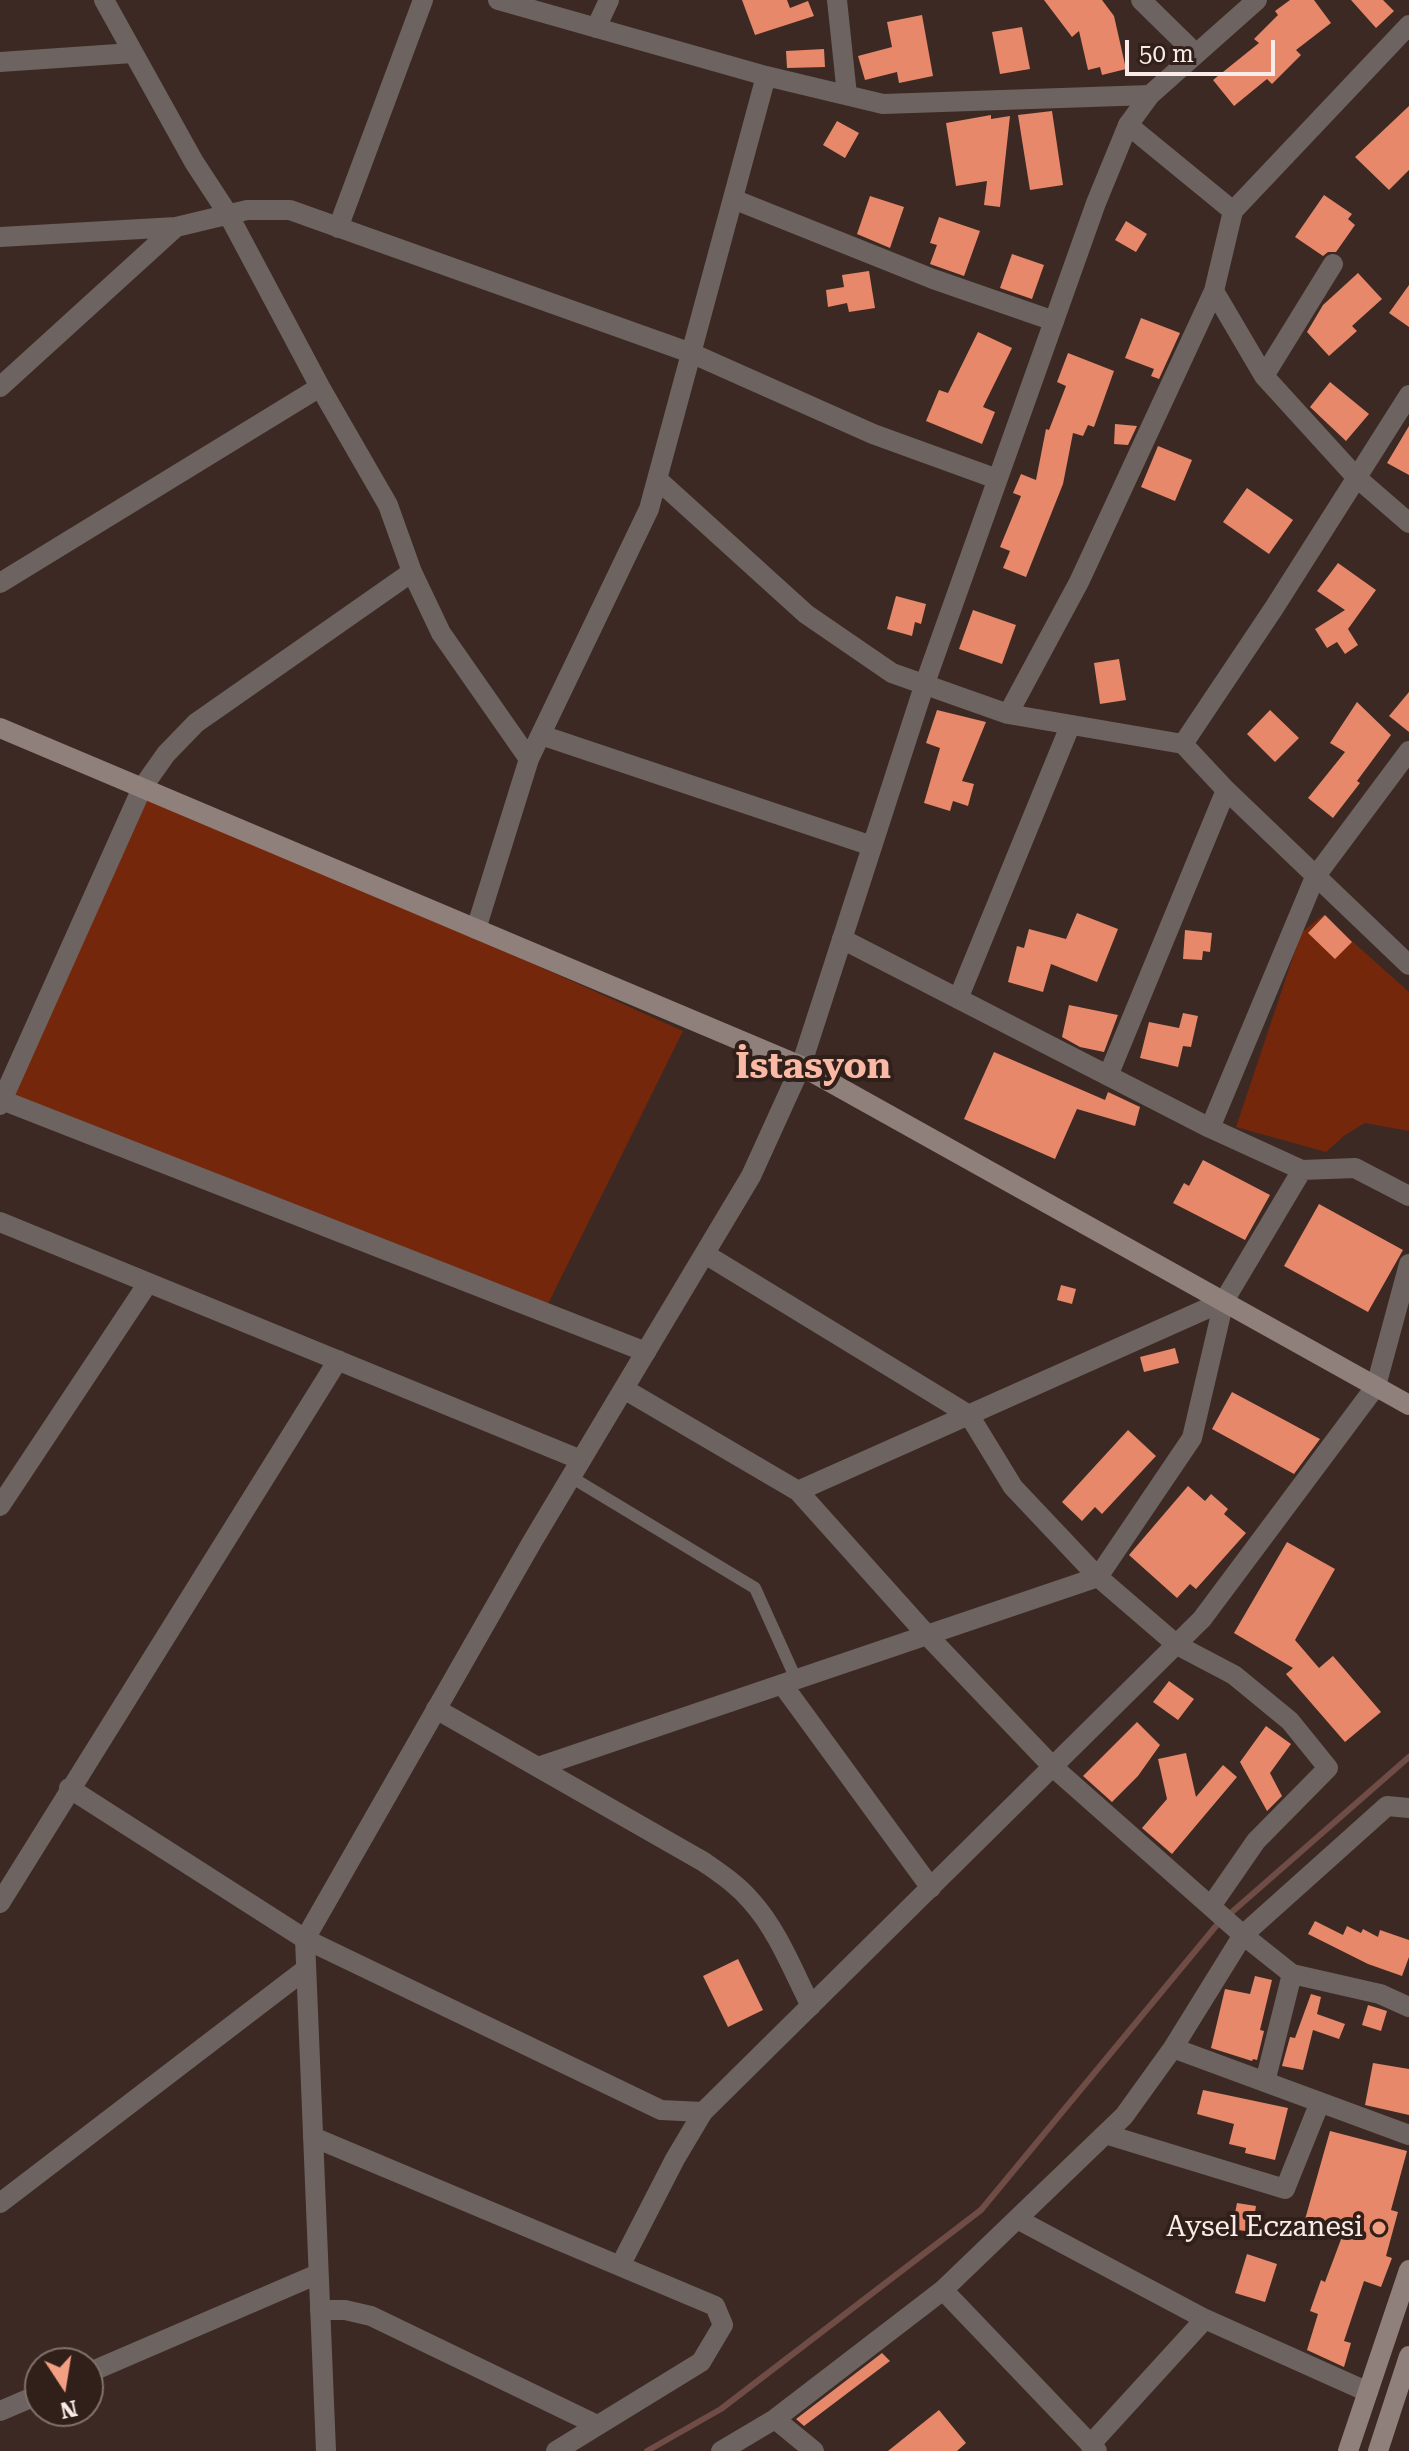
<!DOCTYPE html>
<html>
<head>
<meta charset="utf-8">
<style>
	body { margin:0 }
	#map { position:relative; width:1409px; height:2451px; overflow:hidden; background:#3c2923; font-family:"Roboto Serif",serif }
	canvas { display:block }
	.north { position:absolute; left:24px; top:2347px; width:80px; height:80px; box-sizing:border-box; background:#311f19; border:2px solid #81716c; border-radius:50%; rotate:168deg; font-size:22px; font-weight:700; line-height:32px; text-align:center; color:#f9ece8 }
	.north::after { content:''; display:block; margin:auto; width:28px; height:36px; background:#f39f84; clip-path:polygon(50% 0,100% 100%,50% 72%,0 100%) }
	.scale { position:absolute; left:1125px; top:40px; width:150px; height:36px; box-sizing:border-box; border:4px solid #f9ece8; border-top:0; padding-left:10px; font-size:24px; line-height:28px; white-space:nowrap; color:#f9ece8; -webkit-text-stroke:6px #311f19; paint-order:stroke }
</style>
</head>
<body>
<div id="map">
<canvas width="1409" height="2451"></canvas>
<div class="north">N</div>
<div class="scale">50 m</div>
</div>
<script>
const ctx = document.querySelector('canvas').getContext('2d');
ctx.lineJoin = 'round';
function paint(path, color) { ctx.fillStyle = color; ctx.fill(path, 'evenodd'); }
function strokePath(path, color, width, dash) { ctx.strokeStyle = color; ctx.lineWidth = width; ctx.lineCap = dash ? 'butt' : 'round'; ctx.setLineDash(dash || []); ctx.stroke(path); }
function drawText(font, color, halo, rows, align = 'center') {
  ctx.font = font + ' "Roboto Serif",serif'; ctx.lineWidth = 8; ctx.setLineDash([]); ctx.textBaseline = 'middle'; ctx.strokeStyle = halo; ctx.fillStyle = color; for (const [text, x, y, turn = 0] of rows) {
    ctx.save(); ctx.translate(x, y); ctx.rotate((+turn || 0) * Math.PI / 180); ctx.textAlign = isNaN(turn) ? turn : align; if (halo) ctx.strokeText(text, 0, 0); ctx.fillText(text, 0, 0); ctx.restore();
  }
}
paint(new Path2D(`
	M 142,788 L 683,1031 L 544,1312 L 2,1100 Z
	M 1323,915 L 1409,992 L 1409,1131 L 1365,1123 L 1345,1135 L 1326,1152 L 1236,1127 L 1301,933 Z`), '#74270a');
strokePath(new Path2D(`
	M 647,2451 L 721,2409 L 981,2210 L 1216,1926 L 1409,1757`), '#6f4c46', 6);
paint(new Path2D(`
	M 742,0 L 787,0 L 790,8 L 808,1 L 814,16 L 755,35 Z
	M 1044,0 L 1102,0 L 1114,16 L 1126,69 L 1102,75 L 1100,67 L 1088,70 L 1079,31 L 1072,37 Z
	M 1290,0 L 1314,0 L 1331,23 L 1296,50 L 1301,55 L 1272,84 L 1267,79 L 1234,106 L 1213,80 L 1259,43 L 1254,39 L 1278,15 L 1275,11 Z
	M 1351,0 L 1383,0 L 1394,11 L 1376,28 Z
	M 922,15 L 933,76 L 899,83 L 897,72 L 865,80 L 858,56 L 892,47 L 887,22 Z
	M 1022,27 L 1030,69 L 1000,74 L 992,32 Z
	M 824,49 L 825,67 L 787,68 L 786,51 Z
	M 1409,106 L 1409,170 L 1389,190 L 1355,157 Z
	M 1052,111 L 1063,185 L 1030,190 L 1018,115 Z
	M 991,115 L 991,119 L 1010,116 L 1000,207 L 984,205 L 987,181 L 956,186 L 946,123 Z
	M 837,121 L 859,133 L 845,158 L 823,145 Z
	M 1324,195 L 1352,214 L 1348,219 L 1355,225 L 1336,252 L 1328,252 L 1323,256 L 1295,237 Z
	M 870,196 L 904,207 L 890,248 L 857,234 Z
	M 939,217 L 980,231 L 964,276 L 930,264 L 937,245 L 930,243 Z
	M 1126,221 L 1147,234 L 1136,252 L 1115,240 Z
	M 1012,254 L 1044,265 L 1032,299 L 1000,288 Z
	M 869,271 L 875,308 L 849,312 L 847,303 L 828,307 L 826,290 L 844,287 L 842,275 Z
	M 1358,273 L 1382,299 L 1352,326 L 1357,331 L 1329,356 L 1307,332 L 1323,305 Z
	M 1409,285 L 1409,327 L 1389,313 Z
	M 1141,318 L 1180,333 L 1159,379 L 1151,376 L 1154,369 L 1125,358 Z
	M 978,332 L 1012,348 L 983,407 L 995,412 L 982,444 L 926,421 L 939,390 L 948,393 Z
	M 1068,353 L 1114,371 L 1094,427 L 1088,425 L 1083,436 L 1073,433 L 1063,484 L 1026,577 L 1003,568 L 1010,551 L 1000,547 L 1021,496 L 1013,493 L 1021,474 L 1036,480 L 1046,429 L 1049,430 L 1066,386 L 1057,382 Z
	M 1330,382 L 1369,414 L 1346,441 L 1310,407 Z
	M 1115,424 L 1137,426 L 1128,445 L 1114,444 Z
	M 1409,426 L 1409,475 L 1387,463 Z
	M 1158,446 L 1192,460 L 1175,501 L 1141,487 Z
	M 1247,488 L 1293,520 L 1269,554 L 1223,522 Z
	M 1338,563 L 1376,590 L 1348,629 L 1358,645 L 1345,654 L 1337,642 L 1327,648 L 1315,629 L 1345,610 L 1317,591 Z
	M 896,596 L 926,604 L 921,624 L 915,622 L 912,636 L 887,629 Z
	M 973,610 L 1016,625 L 1002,664 L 959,649 Z
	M 1119,659 L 1126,700 L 1100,704 L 1094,663 Z
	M 1409,692 L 1409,732 L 1389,716 Z
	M 1357,702 L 1391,735 L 1357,781 L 1360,783 L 1333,818 L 1308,798 L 1345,752 L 1330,743 Z
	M 937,710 L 986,722 L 962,781 L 974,784 L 968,806 L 953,801 L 950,811 L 924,803 L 940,748 L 926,743 Z
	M 1270,710 L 1299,738 L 1275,762 L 1247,734 Z
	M 1077,913 L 1118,929 L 1097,982 L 1051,964 L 1043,992 L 1008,982 L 1017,946 L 1024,948 L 1029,929 L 1066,939 Z
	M 1325,915 L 1352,942 L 1335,959 L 1308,933 Z
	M 1185,930 L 1212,933 L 1210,952 L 1203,951 L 1202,960 L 1183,959 Z
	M 1069,1005 L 1118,1015 L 1104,1052 L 1080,1047 L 1062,1037 Z
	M 1183,1013 L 1198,1016 L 1191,1047 L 1183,1046 L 1178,1067 L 1140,1058 L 1149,1022 L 1179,1028 Z
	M 994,1052 L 1105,1100 L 1108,1092 L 1140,1107 L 1135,1126 L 1077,1109 L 1055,1159 L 964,1119 Z
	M 1203,1160 L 1270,1195 L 1245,1240 L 1173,1203 L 1184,1183 L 1189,1186 Z
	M 1319,1204 L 1403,1250 L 1368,1312 L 1284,1266 Z
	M 1061,1285 L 1076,1289 L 1072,1304 L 1057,1300 Z
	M 1175,1348 L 1179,1363 L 1144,1372 L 1140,1357 Z
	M 1232,1392 L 1320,1439 L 1294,1474 L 1212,1429 Z
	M 1128,1430 L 1156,1456 L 1102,1514 L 1095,1507 L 1082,1521 L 1062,1502 Z
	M 1188,1486 L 1205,1501 L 1211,1494 L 1228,1509 L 1224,1514 L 1246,1533 L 1196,1589 L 1190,1584 L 1177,1598 L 1129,1555 Z
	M 1287,1542 L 1335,1569 L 1295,1640 L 1319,1668 L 1333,1656 L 1381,1712 L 1345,1742 L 1286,1674 L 1293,1668 L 1234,1633 Z
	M 1169,1681 L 1194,1699 L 1178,1720 L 1153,1702 Z
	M 1137,1722 L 1160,1745 L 1138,1776 L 1112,1802 L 1083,1776 Z
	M 1266,1726 L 1291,1744 L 1270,1773 L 1282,1796 L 1267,1811 L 1240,1762 Z
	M 1186,1753 L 1196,1797 L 1223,1765 L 1237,1777 L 1172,1854 L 1142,1828 L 1167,1799 L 1158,1759 Z
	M 1315,1921 L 1343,1935 L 1347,1926 L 1361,1933 L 1363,1929 L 1378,1937 L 1380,1930 L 1409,1940 L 1409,1957 L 1402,1976 L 1368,1964 L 1308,1934 Z
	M 738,1959 L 763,2010 L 728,2027 L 703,1976 Z
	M 1255,1976 L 1272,1980 L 1260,2030 L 1264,2031 L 1257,2060 L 1253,2059 L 1252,2061 L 1211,2048 L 1225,1989 L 1250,1994 Z
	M 1311,1994 L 1321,1997 L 1317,2014 L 1345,2024 L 1339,2039 L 1313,2030 L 1303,2070 L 1282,2066 L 1290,2037 L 1295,2038 Z
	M 1368,2005 L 1387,2011 L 1381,2031 L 1362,2025 Z
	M 1373,2063 L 1409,2069 L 1409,2115 L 1365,2105 Z
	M 1203,2090 L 1288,2108 L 1275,2160 L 1245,2153 L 1246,2148 L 1229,2144 L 1234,2124 L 1197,2114 Z
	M 1330,2131 L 1407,2151 L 1391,2210 L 1398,2212 L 1386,2256 L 1392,2258 L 1381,2287 L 1364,2281 L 1344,2341 L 1351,2343 L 1344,2367 L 1307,2350 L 1318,2314 L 1310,2311 L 1321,2280 L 1325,2282 L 1343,2234 L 1304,2223 Z
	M 1237,2203 L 1256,2206 L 1252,2232 L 1232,2229 Z
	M 1247,2254 L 1277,2264 L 1265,2302 L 1235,2293 Z
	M 882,2353 L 890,2361 L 804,2426 L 796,2419 Z
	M 939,2410 L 966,2443 L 957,2451 L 888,2451 Z`), '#e68869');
strokePath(new Path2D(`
	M 571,1477 L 755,1588 L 796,1679`), '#6d6360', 12);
strokePath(new Path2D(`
	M 104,0 L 194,162 L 228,214 L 320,387 L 388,505 L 412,572 L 441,633 L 529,759
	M 498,0 L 766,76 L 883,104 L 1150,95
	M 837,0 L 847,95
	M 1141,0 L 1195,53
	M 596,28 L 609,0
	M 0,62 L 132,53
	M 1128,125 L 1233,211
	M 733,199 L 933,279 L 1054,321
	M 338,228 L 423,0
	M 0,237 L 176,227 L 247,210 L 290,210 L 691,353 L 873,434 L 997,479
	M 1214,291 L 1264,376 L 1356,477 L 1409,523
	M 1264,376 L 1333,264
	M 0,387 L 176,227
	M 657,479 L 806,614 L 892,673 L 1008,714 L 1183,744 L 1226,790 L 1409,965
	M 0,583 L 320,387
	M 1008,714 L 1079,582 L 1214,291 L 1233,211 L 1409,25
	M 541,735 L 872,846
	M 1183,744 L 1274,608 L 1409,395
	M 476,929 L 529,759 L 649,509 L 766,76
	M 842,939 L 1210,1128 L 1302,1170 L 1355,1168 L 1409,1196
	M 958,999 L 1070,726
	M 1108,1076 L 1226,790
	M 2,1100 L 646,1352
	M 0,1105 L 142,788 L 166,754 L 196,723 L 412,572
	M 1210,1128 L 1315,877 L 1409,751
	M 0,1222 L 581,1460
	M 705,1254 L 969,1415 L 1013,1487 L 1098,1577 L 1177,1645 L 1234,1675 L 1290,1721 L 1328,1768 L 1256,1841 L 1211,1906
	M 624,1389 L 798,1491 L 927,1635 L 1053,1767 L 1243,1935 L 1292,1974 L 1380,1994 L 1409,2007
	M 798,1491 L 1224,1301
	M 0,1506 L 148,1283
	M 782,1684 L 931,1888
	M 436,1709 L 704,1862 C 721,1874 738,1885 752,1902 C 778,1931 793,1971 811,2006
	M 538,1767 L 1098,1577 L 1192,1438 L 1224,1301 L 1302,1170
	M 69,1788 L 305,1939 L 661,2110 L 703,2112 L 1202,1619 L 1376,1386 L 1409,1264
	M 0,1903 L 338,1360
	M 1173,2048 L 1409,2135
	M 1265,2082 L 1292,1974
	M 1105,2134 L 1285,2189 L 1320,2102
	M 313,2137 L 715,2306 L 723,2325 L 701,2362 L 556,2451
	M 0,2203 L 306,1969
	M 1017,2219 L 1205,2319
	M 620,2266 L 675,2159 L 703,2112
	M 943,2290 L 1097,2451
	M 320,2310 L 345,2310 L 371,2316 L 597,2425
	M 88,2373 L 318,2274
	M 0,2411 L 40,2394
	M 775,2419 L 814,2451
	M 1090,2445 L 1205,2319 L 1368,2392
	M 721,2451 L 775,2419 L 943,2290 L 1124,2116 L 1173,2048 L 1243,1935 L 1387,1806 L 1409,1808`), '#6d6360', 20);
strokePath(new Path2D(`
	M 326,2451 L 305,1939 L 532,1542 L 751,1176 L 801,1066 L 924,686 L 1096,203 L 1128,125 L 1150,95 L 1257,0`), '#6d6360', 20);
strokePath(new Path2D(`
	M 0,728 L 801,1066 L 1409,1405
	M 1348,2451 L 1409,2270
	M 1378,2451 L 1409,2356`), '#90807b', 20);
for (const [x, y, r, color] of [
	[1379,2228,8,"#f39f84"]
]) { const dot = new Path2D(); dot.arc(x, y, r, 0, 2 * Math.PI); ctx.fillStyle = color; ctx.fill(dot); strokePath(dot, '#311f19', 3); }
drawText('28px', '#f9ece8', '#311f19', [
	["Aysel Eczanesi",1363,2228]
], 'right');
drawText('bold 36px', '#f9b9a4', '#311f19', [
	["İstasyon",813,1067]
]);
</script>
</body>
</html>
